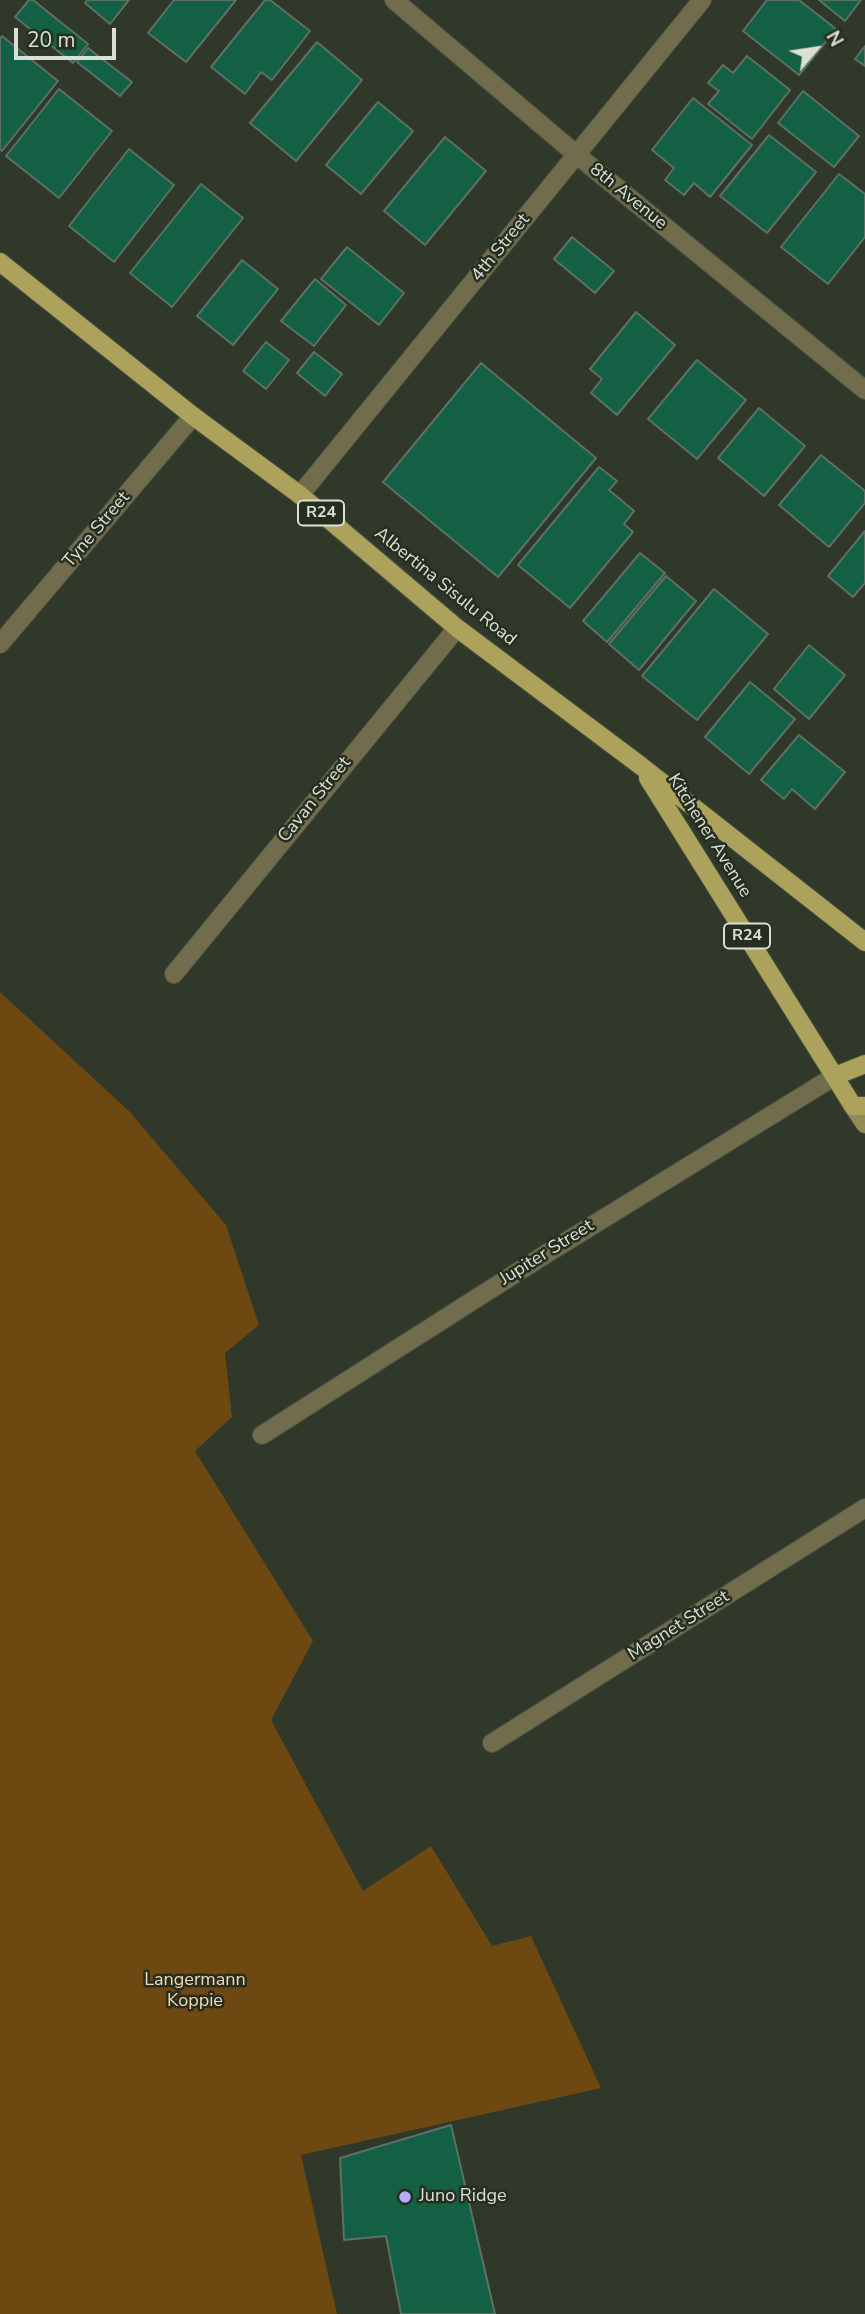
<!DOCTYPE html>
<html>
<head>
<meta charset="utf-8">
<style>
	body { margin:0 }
	#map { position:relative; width:865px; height:2314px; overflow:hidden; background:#2f3829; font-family:"Nunito Sans",sans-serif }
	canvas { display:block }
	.north { position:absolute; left:781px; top:14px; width:70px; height:70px; -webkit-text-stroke:5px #252e1f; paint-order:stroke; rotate:61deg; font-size:19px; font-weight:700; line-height:28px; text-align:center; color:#dbe0d7 }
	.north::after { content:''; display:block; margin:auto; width:24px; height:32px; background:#dbe0d7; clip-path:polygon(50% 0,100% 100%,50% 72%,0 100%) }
	.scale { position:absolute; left:14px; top:28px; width:102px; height:32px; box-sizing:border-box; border:4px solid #dbe0d7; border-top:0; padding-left:9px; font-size:21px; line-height:24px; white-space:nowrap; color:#dbe0d7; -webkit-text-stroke:5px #252e1f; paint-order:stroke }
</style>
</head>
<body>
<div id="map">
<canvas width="865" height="2314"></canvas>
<div class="north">N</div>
<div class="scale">20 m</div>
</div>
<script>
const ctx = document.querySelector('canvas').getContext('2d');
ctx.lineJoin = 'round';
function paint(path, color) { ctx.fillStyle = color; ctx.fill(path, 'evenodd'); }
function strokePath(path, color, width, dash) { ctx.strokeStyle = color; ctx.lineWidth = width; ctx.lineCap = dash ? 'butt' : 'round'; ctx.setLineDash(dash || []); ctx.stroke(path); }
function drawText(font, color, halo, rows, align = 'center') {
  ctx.font = font + ' "Nunito Sans",sans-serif'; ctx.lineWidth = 5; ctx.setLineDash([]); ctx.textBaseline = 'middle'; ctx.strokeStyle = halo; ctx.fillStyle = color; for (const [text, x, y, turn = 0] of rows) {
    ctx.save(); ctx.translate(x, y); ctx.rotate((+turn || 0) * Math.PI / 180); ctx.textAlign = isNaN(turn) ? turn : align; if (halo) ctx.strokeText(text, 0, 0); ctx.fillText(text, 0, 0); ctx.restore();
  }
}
paint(new Path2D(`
	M 0,992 L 130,1112 L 226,1225 L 259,1325 L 225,1353 L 232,1417 L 195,1451 L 313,1641 L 271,1720 L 363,1891 L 431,1846 L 492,1946 L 531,1936 L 601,2088 L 301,2155 L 337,2314 L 0,2314 Z`), '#6e4811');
const building = new Path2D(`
	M 29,0 L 33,0 L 88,44 L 73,63 L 15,17 Z
	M 87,0 L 129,0 L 110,24 L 85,3 Z
	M 174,0 L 236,0 L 186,62 L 148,33 Z
	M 265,0 L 270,0 L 310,31 L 272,80 L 261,72 L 245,94 L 211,67 Z
	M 767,0 L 799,0 L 836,29 L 799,75 L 743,31 Z
	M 819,0 L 861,0 L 845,21 Z
	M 2,36 L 58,81 L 2,151 L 0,149 L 0,39 Z
	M 317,42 L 362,80 L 296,161 L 250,123 Z
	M 865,46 L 865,66 L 855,59 Z
	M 88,48 L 132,82 L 120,96 L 77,62 Z
	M 747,56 L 790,90 L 752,139 L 708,104 L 719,91 L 708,83 L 723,65 L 733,73 Z
	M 59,89 L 112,131 L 59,198 L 6,156 Z
	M 803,91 L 859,136 L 834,167 L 778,123 Z
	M 693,98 L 752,145 L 710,197 L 694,183 L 684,195 L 665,180 L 674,168 L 652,150 Z
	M 378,102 L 413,131 L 361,194 L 326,165 Z
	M 769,135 L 816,172 L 767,233 L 720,196 Z
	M 445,137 L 486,171 L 425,245 L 384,211 Z
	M 129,149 L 174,185 L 114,262 L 69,226 Z
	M 839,174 L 865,194 L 865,237 L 828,284 L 781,247 Z
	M 201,184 L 243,218 L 172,307 L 130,273 Z
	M 572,237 L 614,271 L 595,293 L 554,259 Z
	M 347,247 L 404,293 L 379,325 L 321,279 Z
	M 242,260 L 278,289 L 233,345 L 197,316 Z
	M 315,279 L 346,305 L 314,346 L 281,321 Z
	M 636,312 L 675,345 L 617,415 L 591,393 L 602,379 L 590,369 Z
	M 266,342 L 289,360 L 266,389 L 243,371 Z
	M 314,352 L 342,374 L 325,396 L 297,373 Z
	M 697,360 L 746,400 L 697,459 L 648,419 Z
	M 481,363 L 596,458 L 498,577 L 383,482 Z
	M 759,408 L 805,446 L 764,496 L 718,458 Z
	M 821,455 L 865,491 L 865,503 L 829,547 L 779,505 Z
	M 599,467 L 617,481 L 609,490 L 634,511 L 624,524 L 633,532 L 570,608 L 518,565 Z
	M 865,531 L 865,583 L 853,597 L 828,576 Z
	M 640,553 L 665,573 L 607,642 L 583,621 Z
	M 666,576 L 696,601 L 639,670 L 609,644 Z
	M 714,589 L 768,634 L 697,720 L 642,676 Z
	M 809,645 L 845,675 L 809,719 L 774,689 Z
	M 750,682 L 795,719 L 749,774 L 705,737 Z
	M 799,735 L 845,772 L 815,809 L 792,789 L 784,799 L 761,780 Z
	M 451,2125 L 495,2314 L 401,2314 L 386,2236 L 344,2240 L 340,2158 Z`);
paint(building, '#136044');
strokePath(building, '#5c7066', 2);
const minor = new Path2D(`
	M 394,0 L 577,155 L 865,390
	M 300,495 L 702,0
	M 0,644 L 193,416
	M 174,974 L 457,628
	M 262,1435 L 546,1254 L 835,1076
	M 492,1743 L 865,1508`);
const secondary = new Path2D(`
	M 853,1106 L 865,1124`);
const primary = new Path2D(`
	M 0,262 L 193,416 L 300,495 L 457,628 L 641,766 L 865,942
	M 648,778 L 853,1106 L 865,1106
	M 835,1076 L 865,1064`);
strokePath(minor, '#4b5345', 20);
strokePath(secondary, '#4b5345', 20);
strokePath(primary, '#4b5345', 20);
strokePath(minor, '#716c4b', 18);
strokePath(secondary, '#928b55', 18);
strokePath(primary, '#aca25c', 18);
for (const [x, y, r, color] of [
	[405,2197,7,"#b2adf9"]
]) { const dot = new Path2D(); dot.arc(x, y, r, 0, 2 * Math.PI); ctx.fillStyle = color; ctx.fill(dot); strokePath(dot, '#252e1f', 2.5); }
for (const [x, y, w] of [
	[321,513,46],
	[747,936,46]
]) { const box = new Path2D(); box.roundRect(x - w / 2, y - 12.5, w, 25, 5); ctx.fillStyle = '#252e1f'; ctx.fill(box); strokePath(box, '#dbe0d7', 2); }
drawText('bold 16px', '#dbe0d7', null, [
	["R24",321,513],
	["R24",747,936]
]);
drawText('18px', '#dbe0d7', '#252e1f', [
	["8th Avenue",628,197,39],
	["4th Street",501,248,-51],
	["Tyne Street",97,530,-50],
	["Albertina Sisulu Road",445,587,39],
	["Cavan Street",315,800,-51],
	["Kitchener Avenue",709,836,58],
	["Jupiter Street",547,1253,-32],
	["Magnet Street",679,1626,-32]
]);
drawText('18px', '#f5d7b5', '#252e1f', [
	["Langermann",195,1981],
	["Koppie",195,2002]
]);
drawText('18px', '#dbe0d7', '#252e1f', [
	["Juno Ridge",419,2197]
], 'left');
</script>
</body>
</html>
